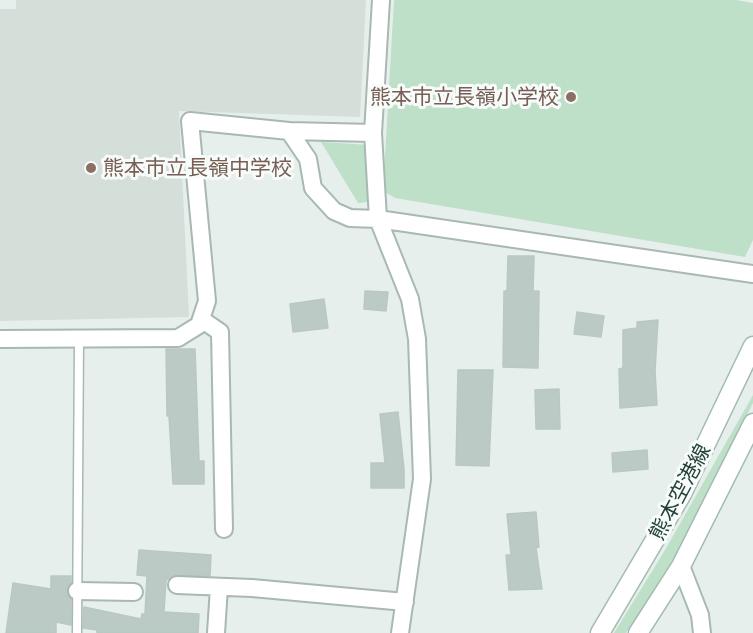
<!DOCTYPE html>
<html>
<head>
<meta charset="utf-8">
<style>
	body { margin:0 }
	canvas { display:block; background:#e6efeb }
</style>
</head>
<body>
<canvas width="753" height="633"></canvas>
<script>
const ctx = document.querySelector('canvas').getContext('2d');
ctx.lineJoin = 'round';
function paint(path, color) { ctx.fillStyle = color; ctx.fill(path, 'evenodd'); }
function strokePath(path, color, width, dash) { ctx.strokeStyle = color; ctx.lineWidth = width; ctx.lineCap = dash ? 'butt' : 'round'; ctx.setLineDash(dash || []); ctx.stroke(path); }
function drawText(font, color, halo, rows, align = 'center') {
  ctx.font = font + ' Barlow,"Noto Sans JP",sans-serif'; ctx.lineWidth = 6; ctx.setLineDash([]); ctx.textBaseline = 'middle'; ctx.strokeStyle = halo; ctx.fillStyle = color; for (const [text, x, y, turn = 0] of rows) {
    ctx.save(); ctx.translate(x, y); ctx.rotate((+turn || 0) * Math.PI / 180); ctx.textAlign = isNaN(turn) ? turn : align; if (halo) ctx.strokeText(text, 0, 0); ctx.fillText(text, 0, 0); ctx.restore();
  }
}
paint(new Path2D(`
	M 16,0 L 366,0 L 360,117 L 179,111 L 189,317 L 0,321 L 0,9 L 16,9 Z`), '#d4dfda');
paint(new Path2D(`
	M 394,0 L 736,0 L 753,3 L 753,240 L 745,257 L 395,198 L 383,191 Z
	M 321,142 L 370,145 L 367,202 L 358,203 Z
	M 753,395 L 753,403 L 676,554 L 626,633 L 614,633 L 665,550 Z`), '#bfe0c8');
const building = new Path2D(`
	M 508,256 L 534,256 L 533,291 L 539,291 L 538,368 L 503,367 L 504,291 L 507,291 Z
	M 365,291 L 388,292 L 386,311 L 364,309 Z
	M 324,299 L 328,328 L 293,332 L 290,304 Z
	M 577,312 L 604,316 L 601,337 L 574,334 Z
	M 658,320 L 655,371 L 657,405 L 620,408 L 619,369 L 623,368 L 623,330 L 637,328 L 637,322 Z
	M 166,349 L 195,349 L 199,461 L 204,461 L 204,484 L 173,484 L 169,416 L 167,416 Z
	M 458,370 L 493,370 L 489,466 L 456,465 Z
	M 559,389 L 560,429 L 536,429 L 535,390 Z
	M 398,412 L 404,469 L 404,488 L 371,488 L 371,463 L 385,463 L 380,414 Z
	M 647,450 L 648,469 L 613,472 L 612,453 Z
	M 536,512 L 539,547 L 536,548 L 542,589 L 509,590 L 506,555 L 511,555 L 507,514 Z
	M 139,550 L 211,555 L 210,576 L 177,575 L 166,580 L 164,612 L 199,614 L 198,633 L 97,633 L 97,630 L 83,628 L 84,607 L 141,619 L 142,614 L 145,614 L 147,576 L 137,575 Z
	M 51,576 L 71,576 L 71,583 L 67,591 L 71,599 L 71,625 L 56,622 L 56,633 L 6,633 L 13,583 L 51,589 Z`);
paint(building, '#bbcac4');
strokePath(building, '#b8c9c2', 1.5);
const service = new Path2D(`
	M 77,633 L 79,339`);
const minor = new Path2D(`
	M 381,0 L 373,133 L 378,219 L 410,299 L 417,339 L 422,479 L 400,633
	M 289,131 L 308,159 L 313,188 L 334,211 L 350,218 L 378,219 L 753,274
	M 201,319 L 220,332 L 224,529
	M 0,339 L 178,338 L 199,325 L 207,301 L 190,121 L 289,131 L 373,133
	M 681,566 L 700,615 L 702,633
	M 177,585 L 252,588 L 405,602
	M 77,591 L 134,592
	M 216,633 L 219,587`);
const secondary = new Path2D(`
	M 600,633 L 682,494 L 753,346
	M 638,633 L 681,566 L 753,423`);
strokePath(service, '#a8b8b2', 11);
strokePath(minor, '#a8b8b2', 20);
strokePath(secondary, '#a4bbb3', 21);
strokePath(service, '#fff', 8);
strokePath(minor, '#fff', 16);
strokePath(secondary, '#fff', 18);
for (const [x, y, r, color] of [
	[571,97,6,"#8d6e63"],
	[91,168,6,"#8d6e63"]
]) { const dot = new Path2D(); dot.arc(x, y, r, 0, 2 * Math.PI); ctx.fillStyle = color; ctx.fill(dot); strokePath(dot, '#f7fbf9', 2); }
drawText('21px', '#785e54', '#f7fbf9', [
	["熊本市立長嶺小学校",559,97],
	["熊本市立長嶺中学校",103,168,"left"]
], 'right');
drawText('21px', '#24423a', '#f7fbf9', [
	["熊本空港線",680,492,-62]
]);
</script>
</body>
</html>
